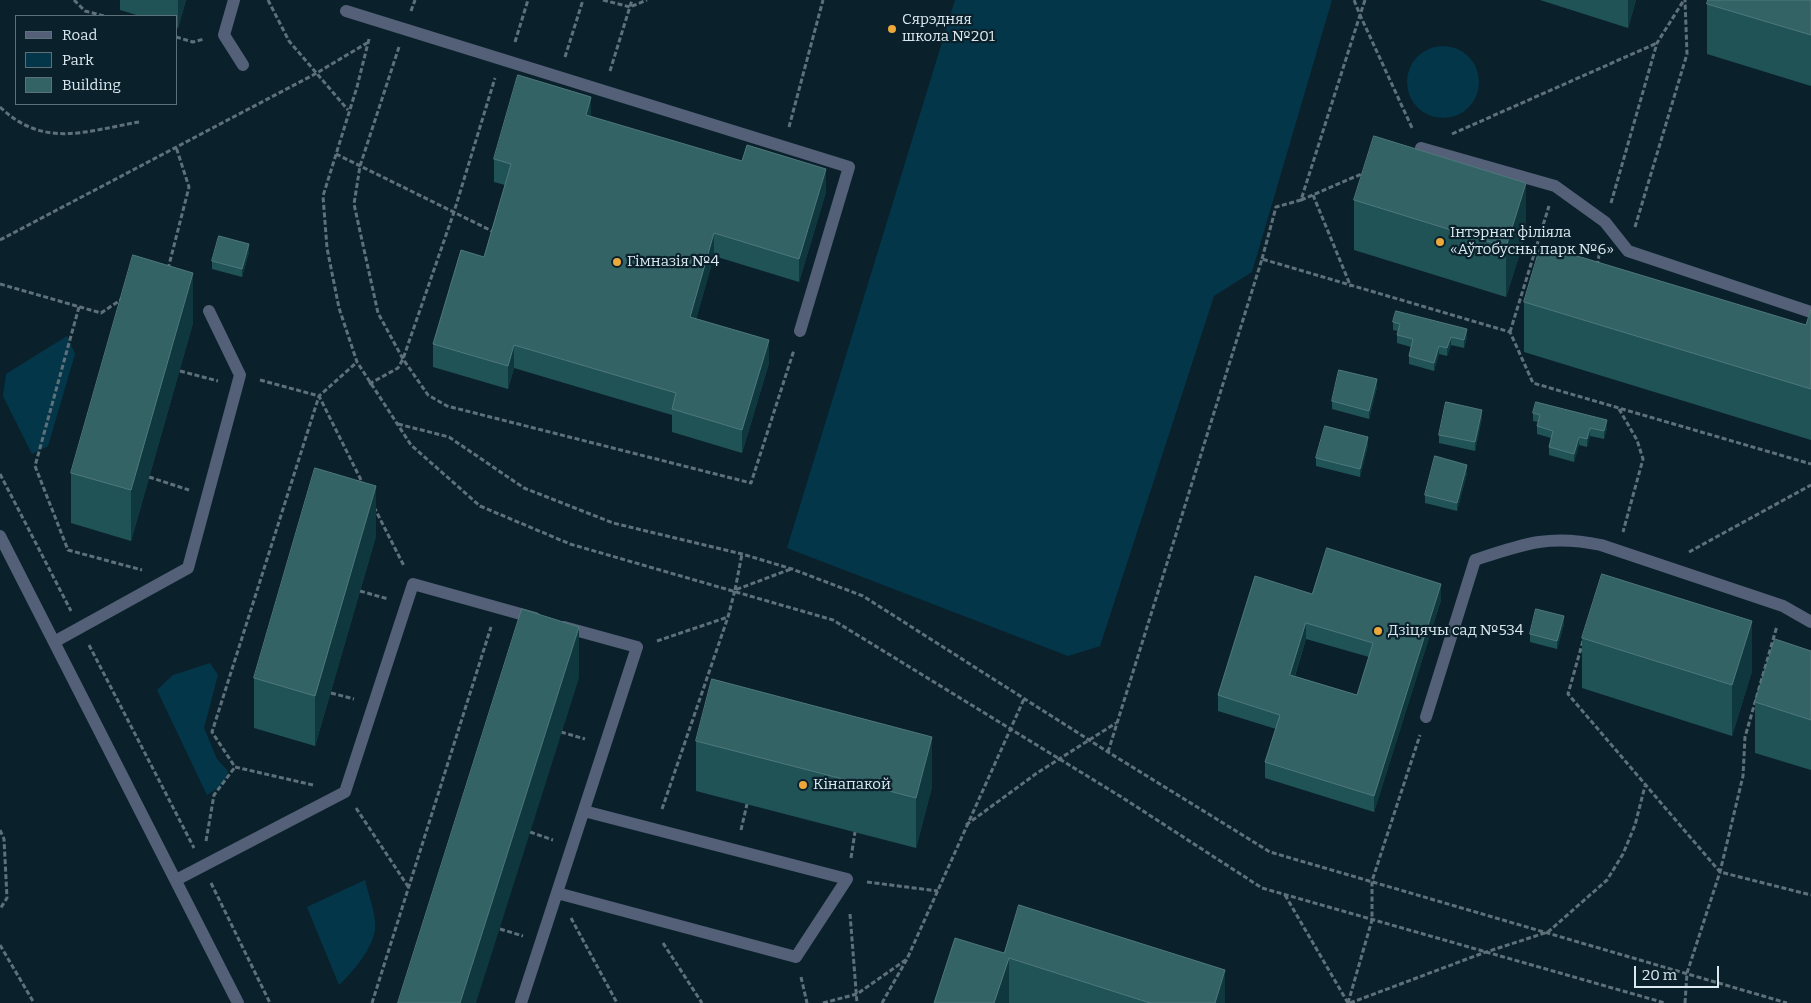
<!DOCTYPE html>
<html>
<head>
<meta charset="utf-8">
<style>
	body { margin:0 }
	#map { position:relative; width:1811px; height:1003px; overflow:hidden; background:#0a212c; font-family:Bitter,serif }
	canvas { display:block }
	.legend { position:absolute; left:15px; top:15px; width:162px; height:90px; box-sizing:border-box; background:#0a212c; border:1px solid #5d717a; margin:0; padding:6px 9px; list-style:none; font-size:15px; color:#dae8ef }
	.legend li { display:flex; align-items:center; gap:10px; height:25px }
	.legend b { width:25px; border:1px solid #5d717a }
	.scale { position:absolute; left:1634px; top:966px; width:85px; height:22px; box-sizing:border-box; border:2px solid #dae8ef; border-top:0; padding-left:6px; font-size:15px; line-height:18px; white-space:nowrap; color:#dae8ef; -webkit-text-stroke:4px #0a212c; paint-order:stroke }
</style>
</head>
<body>
<div id="map">
<canvas width="1811" height="1003"></canvas>
<ul class="legend">
<li><b style="height:6px;background:#536077"></b>Road</li>
<li><b style="height:14px;background:#043649"></b>Park</li>
<li><b style="height:14px;background:#346366"></b>Building</li>
</ul>
<div class="scale">20 m</div>
</div>
<script>
const ctx = document.querySelector('canvas').getContext('2d');
ctx.lineJoin = 'round';
function paint(path, color) { ctx.fillStyle = color; ctx.fill(path, 'evenodd'); }
function strokePath(path, color, width, dash) { ctx.strokeStyle = color; ctx.lineWidth = width; ctx.lineCap = dash ? 'butt' : 'round'; ctx.setLineDash(dash || []); ctx.stroke(path); }
function drawText(font, color, halo, rows, align = 'center') {
  ctx.font = font + ' Bitter,serif'; ctx.lineWidth = 4.5; ctx.setLineDash([]); ctx.textBaseline = 'middle'; ctx.strokeStyle = halo; ctx.fillStyle = color; for (const [text, x, y, turn = 0] of rows) {
    ctx.save(); ctx.translate(x, y); ctx.rotate((+turn || 0) * Math.PI / 180); ctx.textAlign = isNaN(turn) ? turn : align; if (halo) ctx.strokeText(text, 0, 0); ctx.fillText(text, 0, 0); ctx.restore();
  }
}
paint(new Path2D(`
	M 955,0 L 1332,0 L 1252,272 L 1214,296 L 1100,646 L 1068,656 L 787,548 Z
	M1407 82a36 36 0 1 1 72 0a36 36 0 1 1-72 0Z
	M 67,336 L 75,354 L 48,446 L 32,454 L 3,396 L 6,374 Z
	M 210,663 L 218,675 L 204,728 L 217,759 L 228,771 L 224,784 L 207,795 L 157,690 L 173,675 Z
	M 365,880 C 368,894 374,908 375,922 C 378,943 353,972 339,985 L 307,907 Z`), '#043649');
strokePath(new Path2D(`
	M 74,0 L 85,11 L 104,16
	M 268,0 L 289,41 L 348,110
	M 603,0 L 630,7 L 647,0
	M 1365,0 L 1360,15 L 1413,130
	M 411,11 L 415,0
	M 176,37 L 193,42 L 204,39
	M 369,39 L 357,87 L 323,196 L 327,248 L 339,308 L 357,362 L 411,445 L 480,506 L 570,544 L 833,620 L 1123,798 L 1262,888 L 1665,1003
	M 515,42 L 528,0
	M 399,47 L 360,166 L 354,204 L 378,313 L 403,359 L 428,395 L 447,406 L 751,483 L 794,350
	M 565,57 L 583,0
	M 610,71 L 632,0
	M 0,107 C 44,149 86,131 139,122
	M 789,127 L 823,0
	M 1452,134 L 1657,43
	M 336,154 L 494,232
	M 1313,195 L 1351,287
	M 1301,200 L 1366,172
	M 1611,203 L 1657,43 L 1684,0
	M 1635,227 L 1687,54 L 1685,0
	M 0,240 L 315,74 L 367,43
	M 1262,259 L 1276,207 L 1301,200 L 1360,15 L 1354,0
	M 1597,266 L 1600,250
	M 168,269 L 189,187 L 176,147
	M 0,284 L 101,313 L 122,299
	M 79,307 L 35,466 L 68,550 L 142,570
	M 1510,332 L 1549,206
	M 180,371 L 218,381
	M 260,380 L 319,396 L 364,486
	M 369,384 L 398,368 L 403,359 L 454,212 L 495,78
	M 1619,409 L 1637,440 L 1643,459 L 1623,532
	M 398,424 L 449,437 L 524,488 L 613,523 L 742,554 L 792,569 L 863,596 L 1108,752 L 1270,852 L 1787,1003
	M 0,474 L 71,611
	M 149,477 L 189,490
	M 374,507 L 404,566
	M 1689,552 L 1811,485
	M 735,590 L 742,554
	M 360,591 L 388,599
	M 657,641 L 728,617
	M 1583,641 L 1568,694 L 1720,872 L 1811,895
	M 89,645 L 194,848
	M 331,693 L 354,699
	M 561,732 L 585,739
	M 1108,752 L 1262,259 L 1510,332 L 1533,383 L 1811,464
	M 313,785 L 235,767 L 212,732 L 319,396 L 357,362
	M 356,808 L 409,888
	M 662,809 L 728,617 L 735,590 L 791,569
	M 966,825 L 1037,773 L 1116,723
	M 0,830 L 4,839 L 7,898 L 0,909
	M 741,830 L 747,804
	M 530,832 L 553,840
	M 206,841 L 214,795 L 235,767
	M 851,858 L 855,832
	M 867,882 L 938,891
	M 211,883 L 270,1003
	M 1285,895 L 1348,1003
	M 850,914 L 857,1003
	M 571,918 L 617,1003
	M 500,929 L 523,936
	M 663,943 L 702,1003
	M 0,945 L 34,1003
	M 801,977 L 807,1003
	M 372,1003 L 491,627
	M 823,1003 L 857,994 L 907,959
	M 882,1003 L 907,959 L 1024,699
	M 1348,1003 L 1372,920 L 1372,881 L 1420,735
	M 1350,1003 L 1483,953 L 1548,932 L 1607,880 L 1623,854 L 1635,825 L 1645,786
	M 1685,1003 L 1687,973 L 1720,872 L 1743,776 L 1745,737 L 1777,626`), '#5e717a', 3, [5, 2.5]);
strokePath(new Path2D(`
	M 234,0 L 224,35 L 243,65
	M 346,11 L 849,167 L 800,331
	M 1421,148 L 1555,186 L 1605,222 L 1628,251 L 1811,312
	M 0,536 L 238,1003
	M 54,642 L 188,568 L 240,375 L 209,311
	M 1426,717 L 1475,560 C 1523,544 1549,534 1601,545 L 1783,606 L 1811,622
	M 176,880 L 345,792 L 413,584 L 535,618
	M 557,893 L 796,957 L 847,879 L 584,811
	M 521,1003 L 637,647 L 564,627`), '#536077', 12);
paint(new Path2D(`
	M 120,0 L 186,0 L 178,28 L 176,27 L 176,16 L 140,16 L 120,10 Z
	M 1540,0 L 1636,0 L 1628,28 Z
	M 1811,0 L 1811,86 L 1707,54 L 1707,4 Z
	M 591,117 L 826,192 L 799,282 L 714,256 L 696,319 L 769,363 L 742,453 L 672,432 L 672,415 L 514,368 L 508,389 L 433,367 L 433,344 L 484,257 L 505,185 L 494,182 L 494,159 Z
	M 1354,200 L 1526,234 L 1506,297 L 1354,250 Z
	M 249,252 L 242,277 L 212,269 L 212,261 Z
	M 1524,302 L 1806,325 L 1811,309 L 1811,440 L 1524,352 Z
	M 1393,322 L 1467,337 L 1464,348 L 1451,345 L 1447,356 L 1439,354 L 1434,371 L 1409,364 L 1409,356 L 1411,347 L 1397,343 L 1397,335 L 1398,331 L 1393,330 Z
	M 193,323 L 131,541 L 71,523 L 71,473 Z
	M 1377,387 L 1369,419 L 1332,409 L 1332,401 Z
	M 1533,413 L 1607,428 L 1604,439 L 1590,436 L 1587,447 L 1579,445 L 1574,462 L 1549,455 L 1549,447 L 1551,438 L 1537,434 L 1537,426 L 1538,422 L 1533,421 Z
	M 1482,418 L 1475,451 L 1439,443 L 1439,435 Z
	M 1368,445 L 1360,477 L 1316,466 L 1316,458 Z
	M 1467,473 L 1457,511 L 1425,503 L 1425,495 Z
	M 376,536 L 315,746 L 254,728 L 254,678 Z
	M 1312,594 L 1441,600 L 1374,812 L 1265,778 L 1265,762 L 1276,729 L 1218,711 L 1218,695 ZM 1306,639 L 1369,657 L 1357,695 L 1295,676 Z
	M 1564,624 L 1557,649 L 1530,642 L 1530,634 Z
	M 1582,638 L 1752,671 L 1732,736 L 1582,688 Z
	M 1811,651 L 1811,770 L 1755,753 L 1755,702 Z
	M 696,741 L 932,787 L 916,848 L 696,791 Z
	M 1004,953 L 1225,1003 L 934,1003 Z`), '#205356');
paint(new Path2D(`
	M 178,0 L 186,0 L 178,28 Z
	M 1628,0 L 1636,0 L 1628,28 Z
	M 591,97 L 591,120 L 586,115 Z
	M 826,169 L 826,192 L 799,282 L 799,259 Z
	M 1526,183 L 1526,234 L 1506,297 L 1506,247 Z
	M 714,233 L 714,256 L 690,340 L 690,317 Z
	M 249,244 L 249,252 L 242,277 L 242,269 Z
	M 193,273 L 193,323 L 131,541 L 131,490 Z
	M 1467,329 L 1467,337 L 1464,348 L 1464,340 Z
	M 1451,337 L 1451,345 L 1447,356 L 1447,348 Z
	M 769,340 L 769,363 L 742,453 L 742,430 Z
	M 514,345 L 514,368 L 508,389 L 508,366 Z
	M 1439,346 L 1439,354 L 1434,371 L 1434,363 Z
	M 1377,379 L 1377,387 L 1369,419 L 1369,411 Z
	M 1482,410 L 1482,418 L 1475,451 L 1475,442 Z
	M 1607,420 L 1607,428 L 1604,439 L 1604,431 Z
	M 1590,428 L 1590,436 L 1587,447 L 1587,439 Z
	M 1368,437 L 1368,445 L 1360,477 L 1360,469 Z
	M 1579,437 L 1579,445 L 1574,462 L 1574,454 Z
	M 1467,465 L 1467,473 L 1457,511 L 1457,503 Z
	M 376,486 L 376,536 L 315,746 L 315,696 Z
	M 1441,584 L 1441,600 L 1374,812 L 1374,796 Z
	M 1564,616 L 1564,624 L 1557,649 L 1557,641 Z
	M 1752,621 L 1752,671 L 1732,736 L 1732,685 Z
	M 1306,623 L 1306,639 L 1290,691 L 1290,675 Z
	M 579,627 L 579,678 L 476,1003 L 460,1003 Z
	M 932,737 L 932,787 L 916,848 L 916,798 Z
	M 1009,958 L 1009,1003 L 994,1003 Z
	M 1225,970 L 1225,1003 L 1215,1003 Z`), '#0f383e');
const building = new Path2D(`
	M 1708,0 L 1811,0 L 1811,35 L 1707,4 Z
	M 518,75 L 591,97 L 586,115 L 742,161 L 747,145 L 826,169 L 799,259 L 714,233 L 690,317 L 769,340 L 742,430 L 672,409 L 676,393 L 514,345 L 508,366 L 433,344 L 461,250 L 484,257 L 511,164 L 494,159 Z
	M 1374,136 L 1526,183 L 1506,247 L 1354,200 Z
	M 219,236 L 249,244 L 242,269 L 212,261 Z
	M 1541,245 L 1806,325 L 1811,309 L 1811,389 L 1524,302 Z
	M 133,255 L 193,273 L 131,490 L 71,473 Z
	M 1396,311 L 1467,329 L 1464,340 L 1451,337 L 1447,348 L 1439,346 L 1434,363 L 1409,356 L 1413,339 L 1397,335 L 1400,324 L 1393,322 Z
	M 1339,370 L 1377,379 L 1369,411 L 1332,401 Z
	M 1446,402 L 1482,410 L 1475,442 L 1439,435 Z
	M 1536,402 L 1607,420 L 1604,431 L 1590,428 L 1587,439 L 1579,437 L 1574,454 L 1549,447 L 1553,431 L 1537,426 L 1540,415 L 1533,413 Z
	M 1325,426 L 1368,437 L 1360,469 L 1316,458 Z
	M 1435,456 L 1467,465 L 1457,503 L 1425,495 Z
	M 315,468 L 376,486 L 315,696 L 254,678 Z
	M 1327,548 L 1441,584 L 1374,796 L 1265,762 L 1280,715 L 1218,695 L 1255,576 L 1312,594 ZM 1306,623 L 1373,643 L 1357,695 L 1290,675 Z
	M 1602,574 L 1752,621 L 1732,685 L 1582,638 Z
	M 522,609 L 579,627 L 460,1003 L 398,1003 Z
	M 1536,609 L 1564,616 L 1557,641 L 1530,634 Z
	M 1775,639 L 1811,651 L 1811,720 L 1755,702 Z
	M 712,679 L 932,737 L 916,798 L 696,741 Z
	M 1019,905 L 1225,970 L 1215,1003 L 1150,1003 L 1009,958 L 994,1003 L 934,1003 L 955,938 L 1004,953 Z`);
paint(building, '#346366');
strokePath(building, '#4e787c', 1);
for (const [x, y, r, color] of [
	[892,29,5,"#eda83c"],
	[1440,242,5,"#eda83c"],
	[617,262,5,"#eda83c"],
	[1378,631,5,"#eda83c"],
	[803,785,5,"#eda83c"]
]) { const dot = new Path2D(); dot.arc(x, y, r, 0, 2 * Math.PI); ctx.fillStyle = color; ctx.fill(dot); strokePath(dot, '#0a212c', 2); }
drawText('15px', '#dae8ef', '#0a212c', [
	["Сярэдняя",902,20],
	["школа №201",902,37],
	["Інтэрнат філіяла",1450,233],
	["«Аўтобусны парк №6»",1450,250],
	["Гімназія №4",627,262],
	["Дзіцячы сад №534",1388,631],
	["Кінапакой",813,785]
], 'left');
</script>
</body>
</html>
